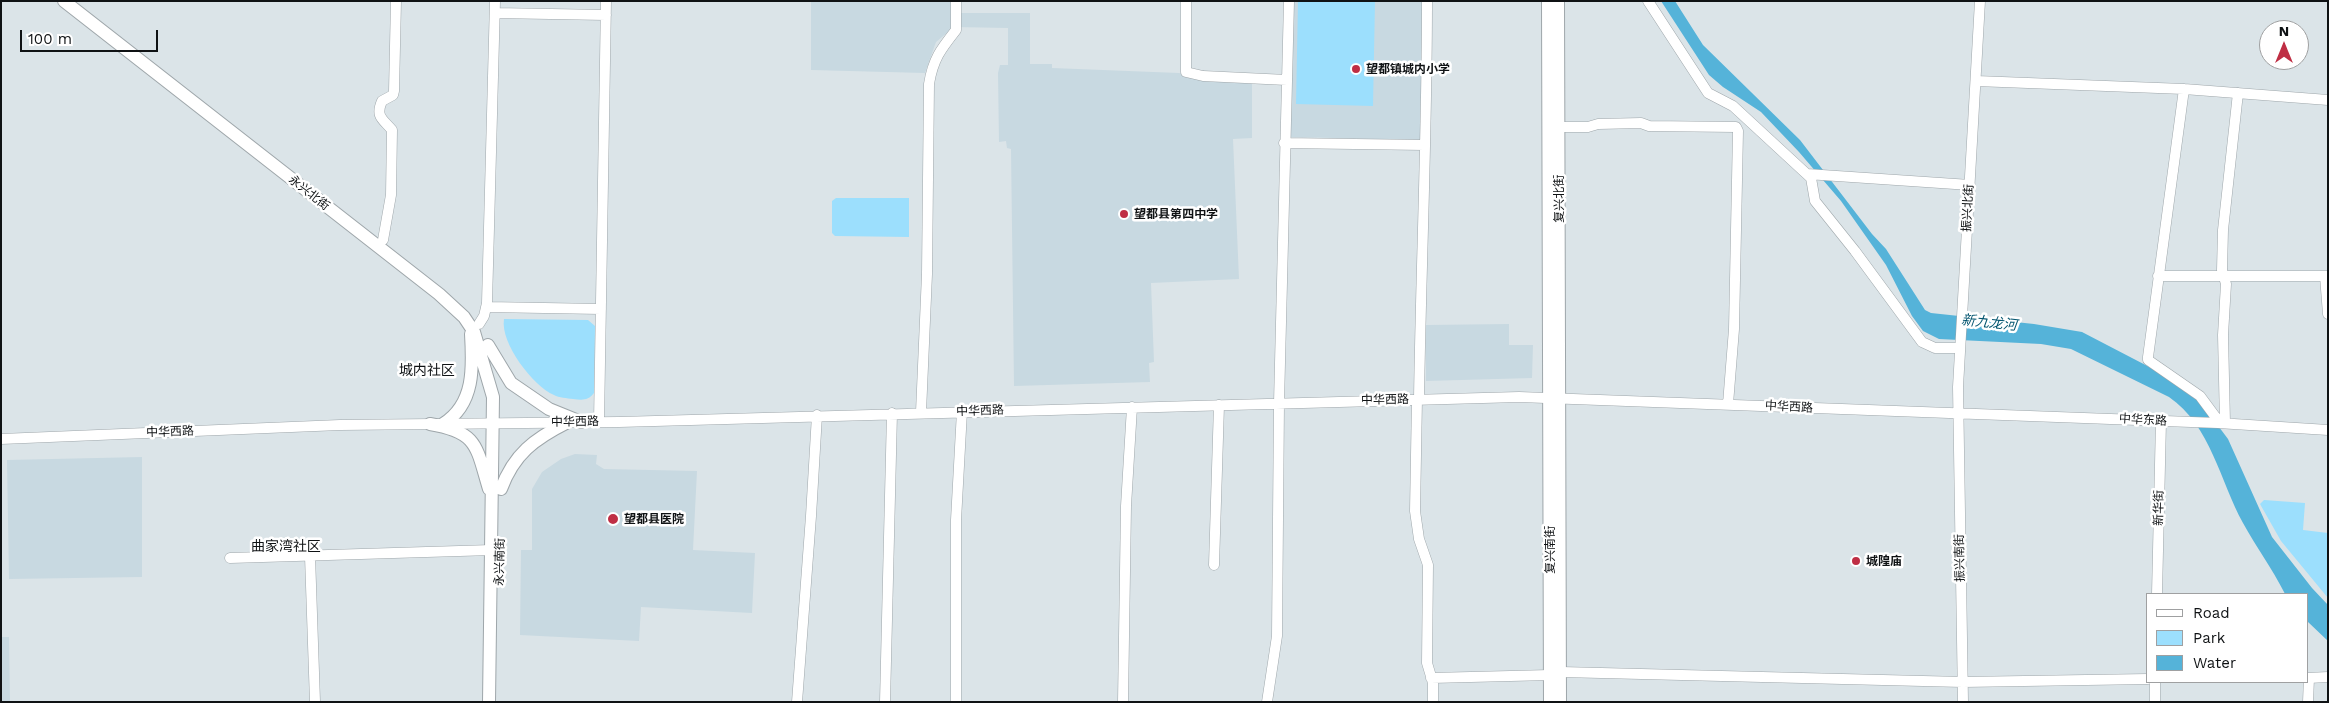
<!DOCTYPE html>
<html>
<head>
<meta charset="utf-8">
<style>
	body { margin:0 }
	#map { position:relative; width:2329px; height:703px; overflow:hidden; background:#dbe4e8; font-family:"Work Sans",sans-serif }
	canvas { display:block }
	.frame { position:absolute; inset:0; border:2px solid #0f1214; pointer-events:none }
	.legend { position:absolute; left:2146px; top:593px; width:162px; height:90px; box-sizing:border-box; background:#fff; border:1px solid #9fa0a1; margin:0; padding:6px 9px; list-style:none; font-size:15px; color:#0f1214 }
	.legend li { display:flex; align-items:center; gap:10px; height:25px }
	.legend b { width:25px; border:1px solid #9fa0a1 }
	.north { position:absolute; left:2259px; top:20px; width:50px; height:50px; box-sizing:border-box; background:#fff; border:1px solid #9fa0a1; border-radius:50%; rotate:0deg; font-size:14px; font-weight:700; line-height:20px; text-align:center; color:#0f1214 }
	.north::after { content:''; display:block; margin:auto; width:18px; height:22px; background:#bf2e44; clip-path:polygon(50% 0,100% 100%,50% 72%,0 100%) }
	.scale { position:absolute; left:20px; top:30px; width:138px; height:22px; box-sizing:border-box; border:2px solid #0f1214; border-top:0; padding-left:6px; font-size:15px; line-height:18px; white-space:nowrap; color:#0f1214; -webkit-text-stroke:4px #fff; paint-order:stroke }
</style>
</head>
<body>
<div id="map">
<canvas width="2329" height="703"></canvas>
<div class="frame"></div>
<ul class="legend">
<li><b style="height:6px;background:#fff"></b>Road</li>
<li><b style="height:14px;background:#9cdffd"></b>Park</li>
<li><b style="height:14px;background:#55b3d9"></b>Water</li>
</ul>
<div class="north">N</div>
<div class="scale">100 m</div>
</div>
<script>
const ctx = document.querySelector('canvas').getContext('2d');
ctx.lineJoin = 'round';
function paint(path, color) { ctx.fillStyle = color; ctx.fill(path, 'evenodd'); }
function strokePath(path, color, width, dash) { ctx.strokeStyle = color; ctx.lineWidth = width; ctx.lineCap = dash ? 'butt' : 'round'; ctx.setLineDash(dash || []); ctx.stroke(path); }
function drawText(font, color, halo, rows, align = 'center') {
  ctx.font = font + ' "Work Sans","Noto Sans SC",sans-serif'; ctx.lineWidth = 5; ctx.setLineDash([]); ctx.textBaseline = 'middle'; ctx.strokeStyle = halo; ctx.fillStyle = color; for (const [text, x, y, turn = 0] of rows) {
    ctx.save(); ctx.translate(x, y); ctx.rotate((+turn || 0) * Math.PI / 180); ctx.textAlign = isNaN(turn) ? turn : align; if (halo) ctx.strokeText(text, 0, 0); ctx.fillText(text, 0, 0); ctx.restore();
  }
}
paint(new Path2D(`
	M 811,1 L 953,1 L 954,13 L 1030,13 L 1030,64 L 1052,64 L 1052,68 L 1179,73 L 1207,80 L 1252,82 L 1252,138 L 1233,139 L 1239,279 L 1151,283 L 1154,362 L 1149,363 L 1150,382 L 1014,386 L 1011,149 L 1007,148 L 1006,141 L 999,142 L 998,73 L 1000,65 L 1008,65 L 1008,28 L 954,27 L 936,42 L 925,73 L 811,70 Z
	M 1293,1 L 1423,1 L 1420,140 L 1290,137 Z
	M 1509,324 L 1509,345 L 1533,345 L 1532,378 L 1426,381 L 1426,325 Z
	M 575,454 L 597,455 L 596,464 L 604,469 L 697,471 L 693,550 L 755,553 L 752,613 L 641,607 L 639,641 L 520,635 L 521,550 L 532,550 L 532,489 L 542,472 L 561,459 Z
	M 142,457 L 142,577 L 9,579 L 7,460 Z
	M 1,637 L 9,637 L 10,702 L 1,702 Z`), '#c8d9e1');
paint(new Path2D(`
	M 1298,1 L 1375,1 L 1373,106 L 1296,104 Z
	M 836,198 L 909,198 L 909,237 L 835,236 L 832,233 L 832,201 Z
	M 504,319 L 588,320 L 595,326 L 594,393 C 588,401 582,400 573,399 C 567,398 559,398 554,395 C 533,386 500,343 504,319 Z
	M 2264,500 L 2305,503 L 2303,530 L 2328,533 L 2328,598 L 2281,541 L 2260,504 Z`), '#9cdffd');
paint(new Path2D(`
	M 1661,1 L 1675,1 L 1703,45 L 1800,140 L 1872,234 L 1886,249 L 1925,310 L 1931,313 L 2034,324 L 2082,332 L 2157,371 L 2201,403 L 2228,439 L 2272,537 L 2312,588 L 2328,605 L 2328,641 L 2308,622 L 2308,594 L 2285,594 L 2284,592 C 2272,568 2256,547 2243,523 C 2220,481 2211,426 2169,397 L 2071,349 L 2041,344 L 1939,339 L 1923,331 L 1912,316 L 1886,265 L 1841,201 L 1799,152 L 1761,112 L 1723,87 L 1709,75 Z`), '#55b3d9');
const minor = new Path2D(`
	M 1186,1 L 1186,72 L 1203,76 L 1287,80
	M 1648,1 L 1708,93 L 1733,106 L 1811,178 L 1815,201 L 1855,251 L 1922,342 L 1935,348 L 1960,348
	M 495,13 L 606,15
	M 1976,81 L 2184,89 L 2328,100
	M 2184,89 L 2148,357 L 2148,360 L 2200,396 L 2220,423
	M 1559,127 L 1588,127 L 1598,124 L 1641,123 L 1649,126 L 1736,127 L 1738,131 L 1734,329 L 1728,404
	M 1284,143 L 1425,145
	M 1807,174 L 1970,185
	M 383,240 L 391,195 L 392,130 C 383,119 375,117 382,101 L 393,95 L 394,91 L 396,1
	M 2158,276 L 2328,276
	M 2325,276 L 2328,314
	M 487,307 L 601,309
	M 479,324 L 484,316 L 487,303 L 495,1
	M 1417,399 L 1415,511 L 1419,539 L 1428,565 L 1427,663 L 1433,683 L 1433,702
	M 1419,399 C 1421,267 1427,134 1427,1
	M 921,412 L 927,274 L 929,84 C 933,59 941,49 956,30 L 956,1
	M 599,422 L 606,1
	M 2225,423 L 2223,335 L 2226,284 L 2222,270 L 2223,230 L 2238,93
	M 1,439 L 340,425 L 619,422 L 1519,397 L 2218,423 L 2328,430
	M 310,556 L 315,702
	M 230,558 L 492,550
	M 1214,565 L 1219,405
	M 2157,594 L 2161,421
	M 1561,672 L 1963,682 L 2148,679
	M 1431,678 L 1550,675
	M 2308,678 L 2328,677
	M 797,702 L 811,516 L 817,415
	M 885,702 L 892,413
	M 956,702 L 956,520 L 962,411
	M 1123,702 L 1126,506 L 1132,407
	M 1267,702 L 1277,636 L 1279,403 L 1289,1
	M 1963,702 L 1958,387 L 1980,1
	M 2155,702 L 2155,682
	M 2308,702 L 2309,678`);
const major = new Path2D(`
	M 64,1 L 439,294 L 464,317 L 474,332 L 493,397 L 489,702
	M 1548,1 L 1550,702
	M 1558,1 L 1560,702
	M 488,345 L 511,383 L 549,409 L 581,422
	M 430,424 C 478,432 476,446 489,489
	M 443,424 C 475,404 473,367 471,334
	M 501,489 C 514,454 534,439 568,422`);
strokePath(minor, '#9ea6aa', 11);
strokePath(major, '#9ea6aa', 14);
strokePath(minor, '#fff', 10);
strokePath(major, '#fff', 12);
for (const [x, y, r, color] of [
	[1356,69,5,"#bf2e44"],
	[1124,214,5,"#bf2e44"],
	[613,519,6,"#bf2e44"],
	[1856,561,5,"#bf2e44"]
]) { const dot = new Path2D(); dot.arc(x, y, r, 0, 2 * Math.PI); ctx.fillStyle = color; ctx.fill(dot); strokePath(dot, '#fff', 2); }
drawText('bold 12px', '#0f1214', '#fff', [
	["望都镇城内小学",1366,69],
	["望都县第四中学",1134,214],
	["望都县医院",624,519],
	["城隍庙",1866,561]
], 'left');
drawText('12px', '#0f1214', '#fff', [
	["永兴北街",309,193,38],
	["复兴北街",1559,199,-90],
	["振兴北街",1968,208,-87],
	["中华西路",1385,400,-1],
	["中华西路",1789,407,3],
	["中华西路",980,411,-2],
	["中华东路",2143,420,3],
	["中华西路",575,422,-1],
	["中华西路",170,432,-2],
	["新华街",2159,508,-89],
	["复兴南街",1550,550,-90],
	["振兴南街",1960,558,-91],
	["永兴南街",500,562,-89]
]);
drawText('italic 14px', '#055670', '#fff', [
	["新九龙河",1989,323,6]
]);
drawText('14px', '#0f1214', '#fff', [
	["城内社区",427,371],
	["曲家湾社区",286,547]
]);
</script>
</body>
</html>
